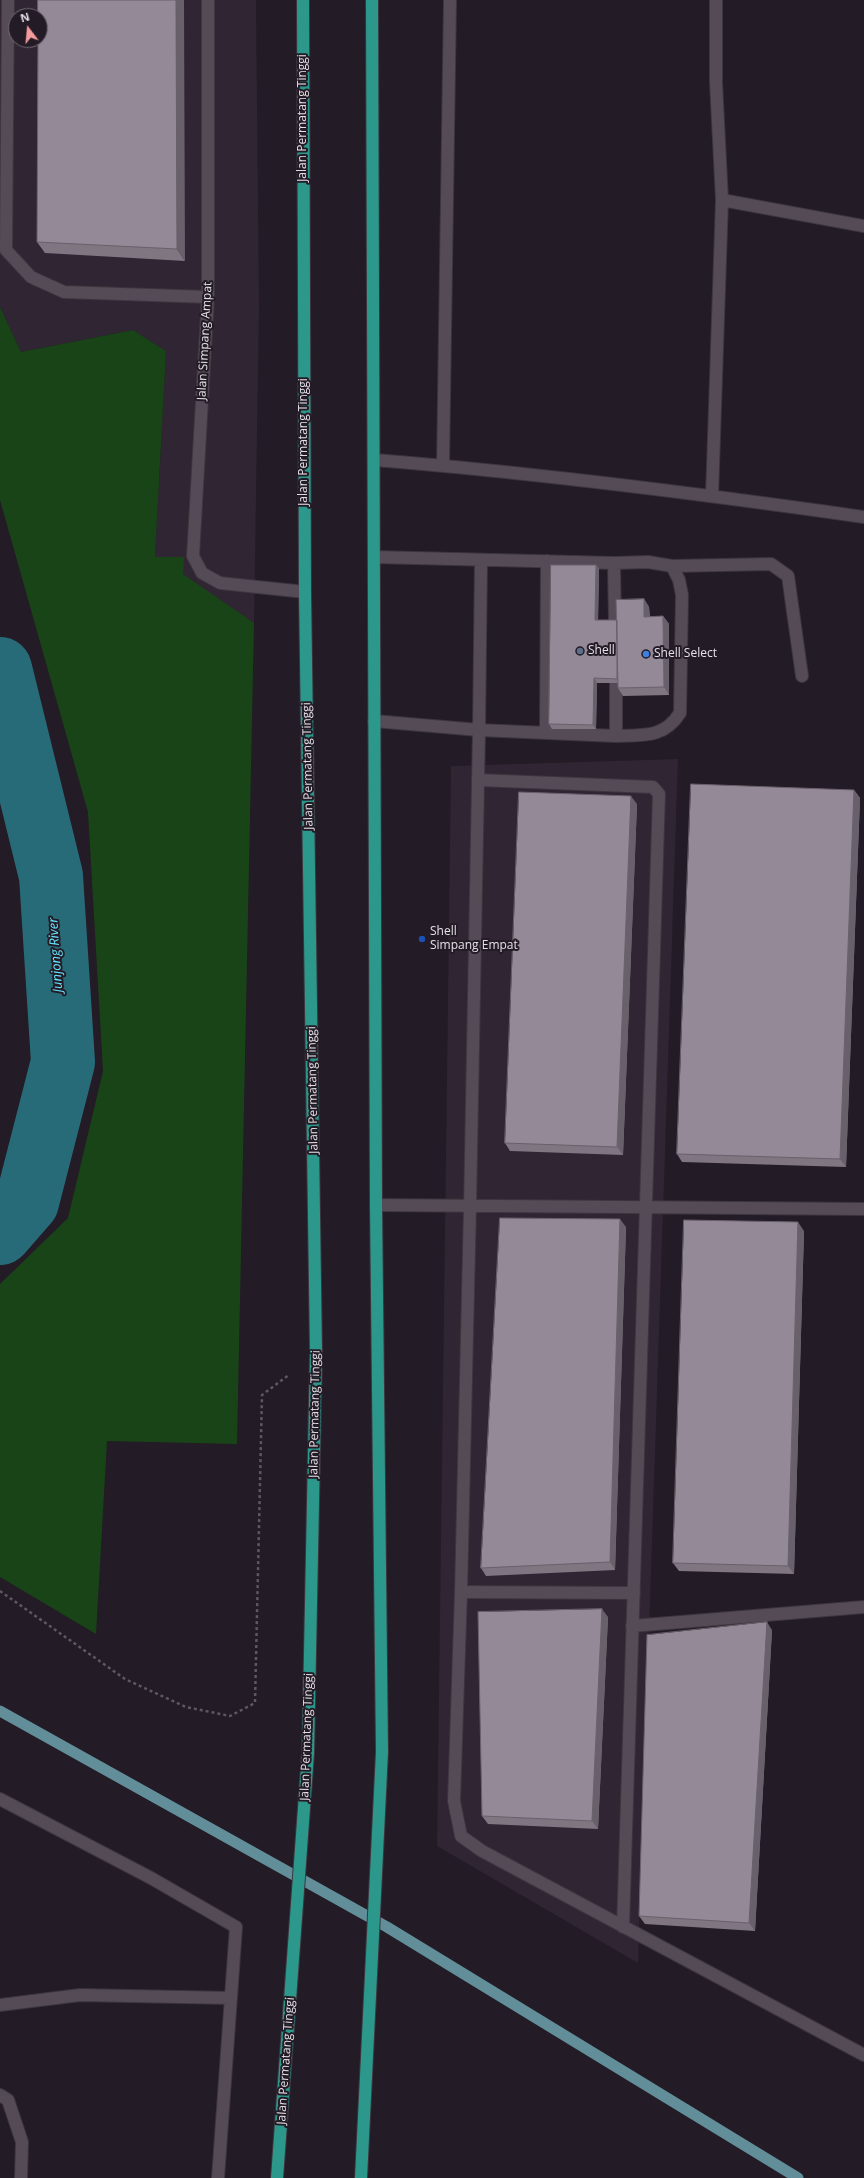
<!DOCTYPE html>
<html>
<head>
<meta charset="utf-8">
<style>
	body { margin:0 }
	#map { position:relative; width:864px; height:2178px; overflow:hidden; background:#231b25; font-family:"Open Sans",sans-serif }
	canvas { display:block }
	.north { position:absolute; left:8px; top:8px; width:40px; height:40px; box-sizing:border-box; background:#231b25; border:1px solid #716a73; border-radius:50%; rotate:344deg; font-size:11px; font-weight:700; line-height:16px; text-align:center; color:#e5e0e7 }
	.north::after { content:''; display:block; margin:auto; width:14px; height:18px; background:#f59b9c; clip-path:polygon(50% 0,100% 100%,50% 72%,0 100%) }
</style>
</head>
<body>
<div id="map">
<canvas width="864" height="2178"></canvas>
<div class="north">N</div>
</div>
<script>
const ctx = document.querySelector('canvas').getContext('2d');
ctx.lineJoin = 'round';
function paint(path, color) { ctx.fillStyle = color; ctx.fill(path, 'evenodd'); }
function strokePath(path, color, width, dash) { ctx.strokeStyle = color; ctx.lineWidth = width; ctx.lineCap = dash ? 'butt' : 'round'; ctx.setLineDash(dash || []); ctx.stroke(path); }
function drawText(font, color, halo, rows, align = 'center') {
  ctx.font = font + ' "Open Sans",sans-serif'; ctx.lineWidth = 4; ctx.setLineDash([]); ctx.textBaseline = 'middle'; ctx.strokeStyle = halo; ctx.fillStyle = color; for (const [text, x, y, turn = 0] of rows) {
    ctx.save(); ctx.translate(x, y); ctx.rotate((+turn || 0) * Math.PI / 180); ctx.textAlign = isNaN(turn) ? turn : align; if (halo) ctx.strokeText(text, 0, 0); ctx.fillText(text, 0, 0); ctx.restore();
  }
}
paint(new Path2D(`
	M 0,0 L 256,0 L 259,307 L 254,623 L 155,557 L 166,351 L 133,330 L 21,352 L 0,307 ZM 16,16 L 40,16 L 40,40 L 16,40 Z
	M 678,759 L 638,1963 L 437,1846 L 451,766 Z`), '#302533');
paint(new Path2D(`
	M 0,307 L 21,352 L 133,330 L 166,351 L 155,557 L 184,557 L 183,574 L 254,623 L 237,1444 L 107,1441 L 96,1634 L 0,1577 L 0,1284 L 68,1218 L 103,1071 L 88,812 L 0,500 Z`), '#194418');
strokePath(new Path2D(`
	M 0,1711 L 387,1927 L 798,2178`), '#618e99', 11);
strokePath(new Path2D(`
	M 0,669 L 51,876 L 63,1062 L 27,1202 L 0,1233`), '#286b78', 64);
const service = new Path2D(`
	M 8,0 L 6,250 L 31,277 L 64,292 L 208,297
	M 374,557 L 614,563 L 615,624
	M 614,563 L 648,562 L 672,566 L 679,580 L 682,595 L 680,713 C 664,738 644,735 616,736
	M 672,566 L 771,564 L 788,576 L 802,676
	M 374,721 L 479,730 L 616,736 L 616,683
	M 479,730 L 481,560
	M 546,733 L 547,561
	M 478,780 L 653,787 L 659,794 L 623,1927
	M 461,1592 L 634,1593
	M 632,1626 L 864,1607
	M 0,2095 L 8,2100 L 22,2142 L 21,2178`);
const minor = new Path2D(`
	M 208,0 L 208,297 L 193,556 L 202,573 L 220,583 L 305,592
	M 722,200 L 864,226
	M 375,460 C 539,473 702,494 864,517
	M 443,465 L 450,0
	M 712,496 L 722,200 L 716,82 L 716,0
	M 479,730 L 470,1207 L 461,1592 L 454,1801 L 461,1836 L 482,1851 L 864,2055
	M 376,1205 L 864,1209
	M 0,1799 L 151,1878 L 236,1927 L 218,2178
	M 0,2005 L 80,1995 L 231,1998`);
const trunk = new Path2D(`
	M 277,2178 L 308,1753 L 316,1353 L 305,592 L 303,0
	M 361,2178 L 382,1752 L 376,1205 L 372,0`);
strokePath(service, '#3c363e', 14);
strokePath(minor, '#3c363e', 14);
strokePath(trunk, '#3c363e', 14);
strokePath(new Path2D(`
	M 0,1591 L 125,1679 L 186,1707 L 230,1716 L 255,1703 L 262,1395 L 290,1374`), '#5f5861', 2.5, [3, 3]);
strokePath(service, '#554b57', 12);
strokePath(minor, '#554b57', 12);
strokePath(trunk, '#2c988c', 12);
paint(new Path2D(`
	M 38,40 L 185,261 L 45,253 L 37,242 Z
	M 596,565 L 599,569 L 598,620 L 616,620 L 644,599 L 649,607 L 650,617 L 663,616 L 669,624 L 669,695 L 623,696 L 618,688 L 618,683 L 597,683 L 596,729 L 552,729 L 549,724 Z
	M 854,790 L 860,798 L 846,1167 L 682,1162 L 677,1154 Z
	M 637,804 L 623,1155 L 510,1151 L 505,1143 Z
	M 626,1227 L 615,1570 L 486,1576 L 481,1568 Z
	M 804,1231 L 794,1574 L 679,1571 L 673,1563 Z
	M 608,1617 L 598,1829 L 488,1824 L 482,1816 Z
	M 772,1630 L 755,1931 L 645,1924 L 639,1916 Z`), '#7f7682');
paint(new Path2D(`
	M 176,0 L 184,0 L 185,261 L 177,249 Z
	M 596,565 L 599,569 L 598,624 L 595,620 Z
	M 644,599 L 649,607 L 650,625 L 644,617 Z
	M 663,616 L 669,624 L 669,695 L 664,687 Z
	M 594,678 L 597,683 L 596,729 L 593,725 Z
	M 854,790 L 860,798 L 846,1167 L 840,1159 Z
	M 631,796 L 637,804 L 623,1155 L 617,1147 Z
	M 620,1219 L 626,1227 L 615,1570 L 610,1562 Z
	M 798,1222 L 804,1231 L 794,1574 L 788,1566 Z
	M 602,1609 L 608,1617 L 598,1829 L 592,1821 Z
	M 767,1622 L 772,1630 L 755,1931 L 749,1923 Z`), '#68606a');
const building = new Path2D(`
	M 38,0 L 176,0 L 177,249 L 37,242 L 38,40 L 40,40 L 40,16 L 38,16 Z
	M 551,565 L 596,565 L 595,620 L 617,620 L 617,679 L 594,678 L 593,725 L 549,724 Z
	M 644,599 L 644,617 L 663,616 L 664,687 L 618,688 L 616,600 Z
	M 691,784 L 854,790 L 840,1159 L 677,1154 Z
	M 519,792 L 631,796 L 617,1147 L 505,1143 Z
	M 500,1218 L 620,1219 L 610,1562 L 481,1568 Z
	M 684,1220 L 798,1222 L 788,1566 L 673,1563 Z
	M 602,1609 L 592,1821 L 482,1816 L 478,1612 Z
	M 767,1622 L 749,1923 L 639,1916 L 647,1635 Z`);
paint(building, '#948997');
strokePath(building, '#68606a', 1);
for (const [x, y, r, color] of [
	[580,651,4,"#5c6f8a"],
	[646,654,4,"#3f7fe0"],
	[422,939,4,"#1a4fb4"]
]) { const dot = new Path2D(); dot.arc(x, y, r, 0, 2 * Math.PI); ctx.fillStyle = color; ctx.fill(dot); strokePath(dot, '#231b25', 1.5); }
drawText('12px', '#e5e0e7', '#231b25', [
	["Jalan Permatang Tinggi",303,118,-90],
	["Jalan Simpang Ampat",205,341,-87],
	["Jalan Permatang Tinggi",304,442,-90],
	["Jalan Permatang Tinggi",308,766,-91],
	["Jalan Permatang Tinggi",313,1090,-91],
	["Jalan Permatang Tinggi",315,1414,-89],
	["Jalan Permatang Tinggi",307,1737,-88],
	["Jalan Permatang Tinggi",286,2061,-86]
]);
drawText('12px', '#e5e0e7', '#231b25', [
	["Shell",588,651],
	["Shell Select",654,654],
	["Shell",430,932],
	["Simpang Empat",430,946]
], 'left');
drawText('italic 13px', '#66e4fe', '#231b25', [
	["Junjong River",56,955,-94]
]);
</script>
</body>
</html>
